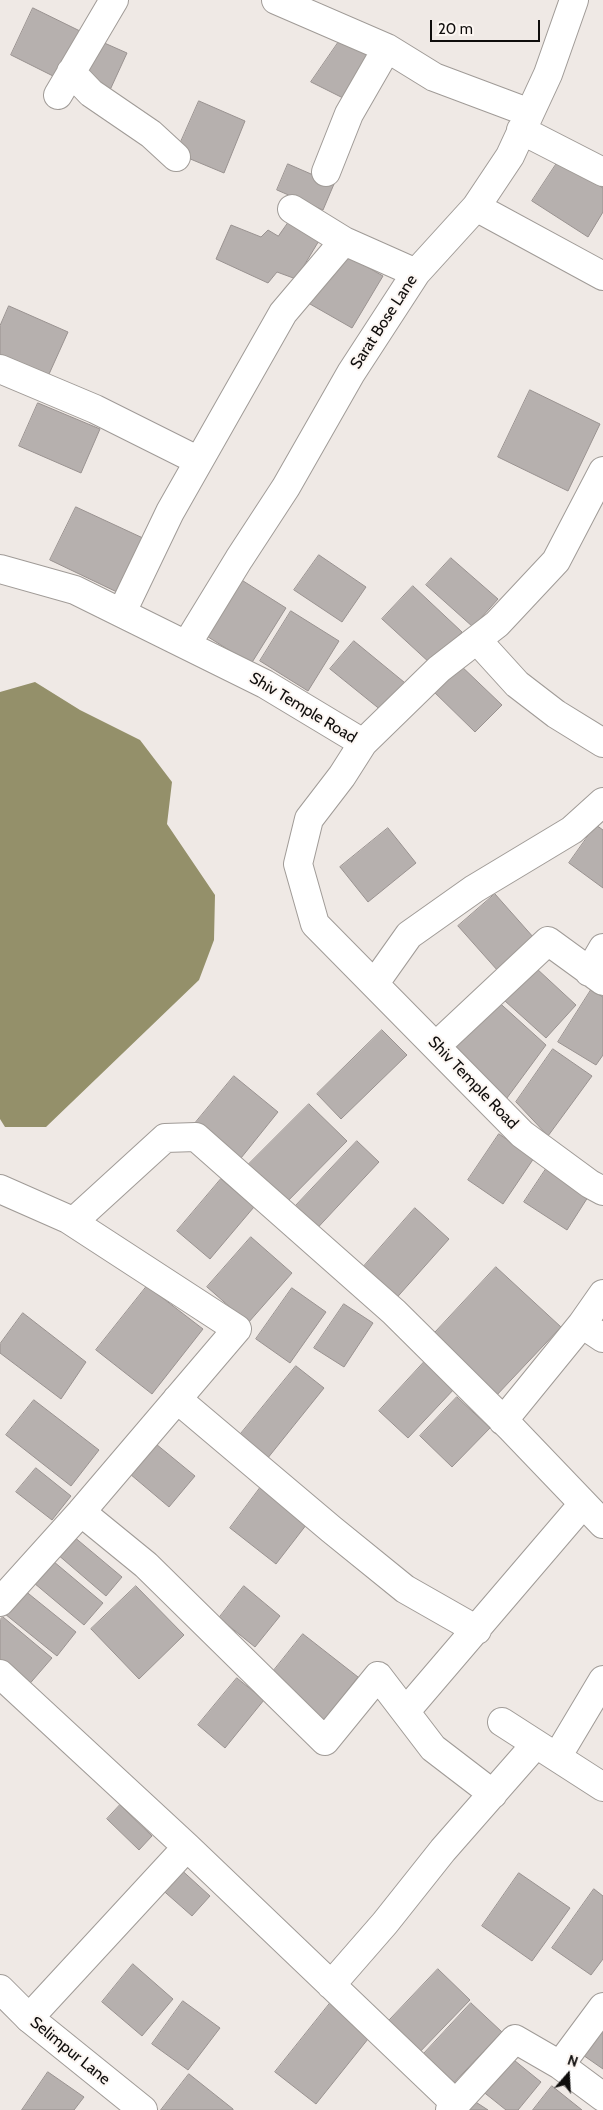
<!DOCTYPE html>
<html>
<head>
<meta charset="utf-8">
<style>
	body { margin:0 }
	#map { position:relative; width:603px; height:2110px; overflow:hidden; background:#efe9e5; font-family:Cabin,sans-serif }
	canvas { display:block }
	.north { position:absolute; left:543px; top:2050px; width:50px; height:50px; -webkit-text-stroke:4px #fcf6f2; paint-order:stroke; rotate:19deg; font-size:14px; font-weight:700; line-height:20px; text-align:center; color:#0f0d0c }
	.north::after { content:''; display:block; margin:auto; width:18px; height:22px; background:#0f0d0c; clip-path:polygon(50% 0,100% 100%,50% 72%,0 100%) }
	.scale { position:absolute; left:430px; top:20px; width:110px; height:22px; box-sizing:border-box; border:2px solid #0f0d0c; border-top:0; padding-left:6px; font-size:15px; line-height:18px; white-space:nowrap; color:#0f0d0c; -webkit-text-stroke:4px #fcf6f2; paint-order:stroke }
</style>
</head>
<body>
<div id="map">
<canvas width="603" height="2110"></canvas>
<div class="north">N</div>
<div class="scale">20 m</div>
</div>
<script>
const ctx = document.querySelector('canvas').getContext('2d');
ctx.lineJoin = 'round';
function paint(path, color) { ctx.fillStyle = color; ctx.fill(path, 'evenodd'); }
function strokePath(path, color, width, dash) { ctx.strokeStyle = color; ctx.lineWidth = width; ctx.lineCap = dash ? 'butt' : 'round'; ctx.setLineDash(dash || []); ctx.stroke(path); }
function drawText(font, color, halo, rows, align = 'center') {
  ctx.font = font + ' Cabin,sans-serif'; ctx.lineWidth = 4; ctx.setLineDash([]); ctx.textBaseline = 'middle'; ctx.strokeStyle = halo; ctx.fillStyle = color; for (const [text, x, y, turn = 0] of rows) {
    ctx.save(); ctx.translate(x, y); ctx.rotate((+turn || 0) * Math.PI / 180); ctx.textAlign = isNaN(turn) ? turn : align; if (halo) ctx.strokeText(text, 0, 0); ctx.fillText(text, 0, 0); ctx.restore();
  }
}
paint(new Path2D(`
	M 35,682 L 80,710 L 140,740 L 172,782 L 167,824 L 215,895 L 214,940 L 199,980 L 46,1127 L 5,1127 L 0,1119 L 0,692 Z`), '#94906a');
const building = new Path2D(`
	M 33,8 L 82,32 L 59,79 L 11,55 Z
	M 93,38 L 127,53 L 110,90 L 76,74 Z
	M 340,40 L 374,59 L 347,100 L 311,82 Z
	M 199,101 L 245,121 L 224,173 L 176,153 Z
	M 559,160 L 603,188 L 603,212 L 588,237 L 532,201 Z
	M 288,164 L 334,184 L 323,210 L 277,190 Z
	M 288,223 L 320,239 L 296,279 L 277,272 L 268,283 L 216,259 L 231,225 L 261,237 L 268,230 L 278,236 Z
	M 341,252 L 383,276 L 352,328 L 310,304 Z
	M 9,306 L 68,332 L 45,383 L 0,363 L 0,326 Z
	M 530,390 L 600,424 L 568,491 L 498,457 Z
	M 38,403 L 100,429 L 81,473 L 19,446 Z
	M 76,507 L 145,539 L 119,593 L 50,560 Z
	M 319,555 L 366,587 L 342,622 L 294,590 Z
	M 451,558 L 498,599 L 473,627 L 426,585 Z
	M 240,579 L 286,608 L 251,664 L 205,635 Z
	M 413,586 L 462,632 L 431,664 L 382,619 Z
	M 291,611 L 339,641 L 308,691 L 260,661 Z
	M 354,641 L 410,687 L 387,715 L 330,669 Z
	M 457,662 L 502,705 L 475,732 L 431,689 Z
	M 596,825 L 603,830 L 603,888 L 569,863 Z
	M 388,828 L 416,863 L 368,902 L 340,867 Z
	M 495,894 L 534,938 L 498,971 L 458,926 Z
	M 536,968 L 576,1005 L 546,1038 L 505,1001 Z
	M 591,990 L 603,997 L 603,1055 L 596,1065 L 558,1042 Z
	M 493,997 L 546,1045 L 504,1102 L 446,1047 Z
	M 382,1030 L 407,1055 L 341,1119 L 317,1094 Z
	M 553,1049 L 592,1076 L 548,1136 L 516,1102 Z
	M 234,1076 L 278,1112 L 237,1163 L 192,1127 Z
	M 309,1104 L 347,1141 L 279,1210 L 241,1172 Z
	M 499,1134 L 534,1158 L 503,1204 L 468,1180 Z
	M 357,1141 L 379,1162 L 310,1236 L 288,1214 Z
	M 546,1169 L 588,1197 L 567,1230 L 524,1202 Z
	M 221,1179 L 254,1207 L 210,1259 L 177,1231 Z
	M 415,1208 L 449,1239 L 392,1303 L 358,1273 Z
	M 251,1237 L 292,1273 L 248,1323 L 207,1287 Z
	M 496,1267 L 561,1327 L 495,1397 L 430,1338 Z
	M 147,1286 L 203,1329 L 152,1394 L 96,1350 Z
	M 292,1288 L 326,1312 L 290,1363 L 256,1339 Z
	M 344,1304 L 373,1323 L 344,1367 L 314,1348 Z
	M 23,1313 L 86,1362 L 61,1399 L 0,1353 L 0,1344 Z
	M 426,1360 L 456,1387 L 408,1438 L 379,1411 Z
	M 296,1366 L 324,1388 L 267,1459 L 239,1436 Z
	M 457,1397 L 490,1428 L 452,1467 L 420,1436 Z
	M 34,1400 L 99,1450 L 71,1486 L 6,1435 Z
	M 156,1444 L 195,1476 L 169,1507 L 130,1474 Z
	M 36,1468 L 71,1496 L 52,1520 L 16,1492 Z
	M 263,1484 L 310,1520 L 276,1564 L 230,1528 Z
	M 73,1536 L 122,1577 L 106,1596 L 57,1554 Z
	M 53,1561 L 103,1603 L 84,1625 L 34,1583 Z
	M 136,1586 L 184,1635 L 139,1679 L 91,1629 Z
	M 244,1586 L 280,1616 L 255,1647 L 219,1618 Z
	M 24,1590 L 76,1632 L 57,1656 L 5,1614 Z
	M 3,1617 L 52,1658 L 26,1688 L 0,1666 L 0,1620 Z
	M 303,1634 L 358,1677 L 322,1723 L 267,1679 Z
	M 237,1678 L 264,1700 L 225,1748 L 198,1725 Z
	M 120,1805 L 152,1836 L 139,1850 L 107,1819 Z
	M 176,1865 L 210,1896 L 192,1916 L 158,1886 Z
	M 519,1873 L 570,1908 L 532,1961 L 482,1926 Z
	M 594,1889 L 603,1896 L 603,1959 L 591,1975 L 552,1948 Z
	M 133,1964 L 173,1999 L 142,2036 L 102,2002 Z
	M 438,1969 L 470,2000 L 415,2057 L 383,2027 Z
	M 183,2001 L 220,2028 L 188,2070 L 152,2044 Z
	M 331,2002 L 372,2034 L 316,2104 L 275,2072 Z
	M 471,2003 L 502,2032 L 448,2089 L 418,2060 Z
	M 603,2029 L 603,2069 L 580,2053 Z
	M 509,2056 L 541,2082 L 518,2110 L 506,2110 L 481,2090 Z
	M 48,2072 L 84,2097 L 74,2110 L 22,2110 Z
	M 189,2074 L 233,2109 L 233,2110 L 161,2110 Z
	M 552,2086 L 582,2110 L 533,2110 Z
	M 468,2097 L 488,2110 L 459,2110 Z`);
paint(building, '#b6b0ae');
strokePath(building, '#999290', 1);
const street = new Path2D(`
	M 276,0 L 387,48 L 434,77 L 530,113
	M 71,72 L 91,93 L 151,134 L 176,157
	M 58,95 L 114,0
	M 521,130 L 603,172
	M 326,172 L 349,114 L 387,48
	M 476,207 L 603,276
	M 292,209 L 344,241 L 416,273
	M 0,369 L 95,409 L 199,461
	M 0,569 L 75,590 L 265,684 L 363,743 L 342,776 L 309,819 L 298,864 L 315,924 L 522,1134 L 590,1184 L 603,1191
	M 122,612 L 170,512 L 283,313 L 344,241
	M 477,640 L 517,684 L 556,714 L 603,743
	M 187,644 L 239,559 L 286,487 L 351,373 L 416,273 L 476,207 L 510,156 L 548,74 L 574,0
	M 363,743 L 439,669 L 497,624 L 556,561 L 603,471
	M 589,972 L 603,948
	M 375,983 L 409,935 L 474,889 L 572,830 L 603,802
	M 436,1046 L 548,941 L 603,981
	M 0,1189 L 68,1219 L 237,1329 L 81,1512 L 0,1602
	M 73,1222 L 165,1138 L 196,1137 L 394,1312 L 511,1428 L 603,1524
	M 603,1294 L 582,1324 L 603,1338
	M 177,1399 L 331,1529 L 405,1589 L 477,1630
	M 503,1421 L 582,1324
	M 81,1512 L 146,1565 L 325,1741 L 378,1676 L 433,1748 L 493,1794
	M 0,1674 L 187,1847 L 456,2104
	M 406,1711 L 583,1504
	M 502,1722 L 603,1787
	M 557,1757 L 603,1680
	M 331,1985 L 385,1923 L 443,1850 L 536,1744
	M 29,2018 L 187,1847
	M 560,2065 L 603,2097
	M 450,2110 L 515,2039 L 560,2065 L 603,2007`);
const secondary = new Path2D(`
	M 0,1989 L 29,2018 L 143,2110`);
strokePath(street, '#a09b97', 30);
strokePath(secondary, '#a09b97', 30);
strokePath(street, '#fff', 28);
strokePath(secondary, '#fff', 28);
drawText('16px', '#0f0d0c', '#fcf6f2', [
	["Sarat Bose Lane",384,322,-57],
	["Shiv Temple Road",303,708,31],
	["Shiv Temple Road",473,1083,46],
	["Selimpur Lane",70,2051,39]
]);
</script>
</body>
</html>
